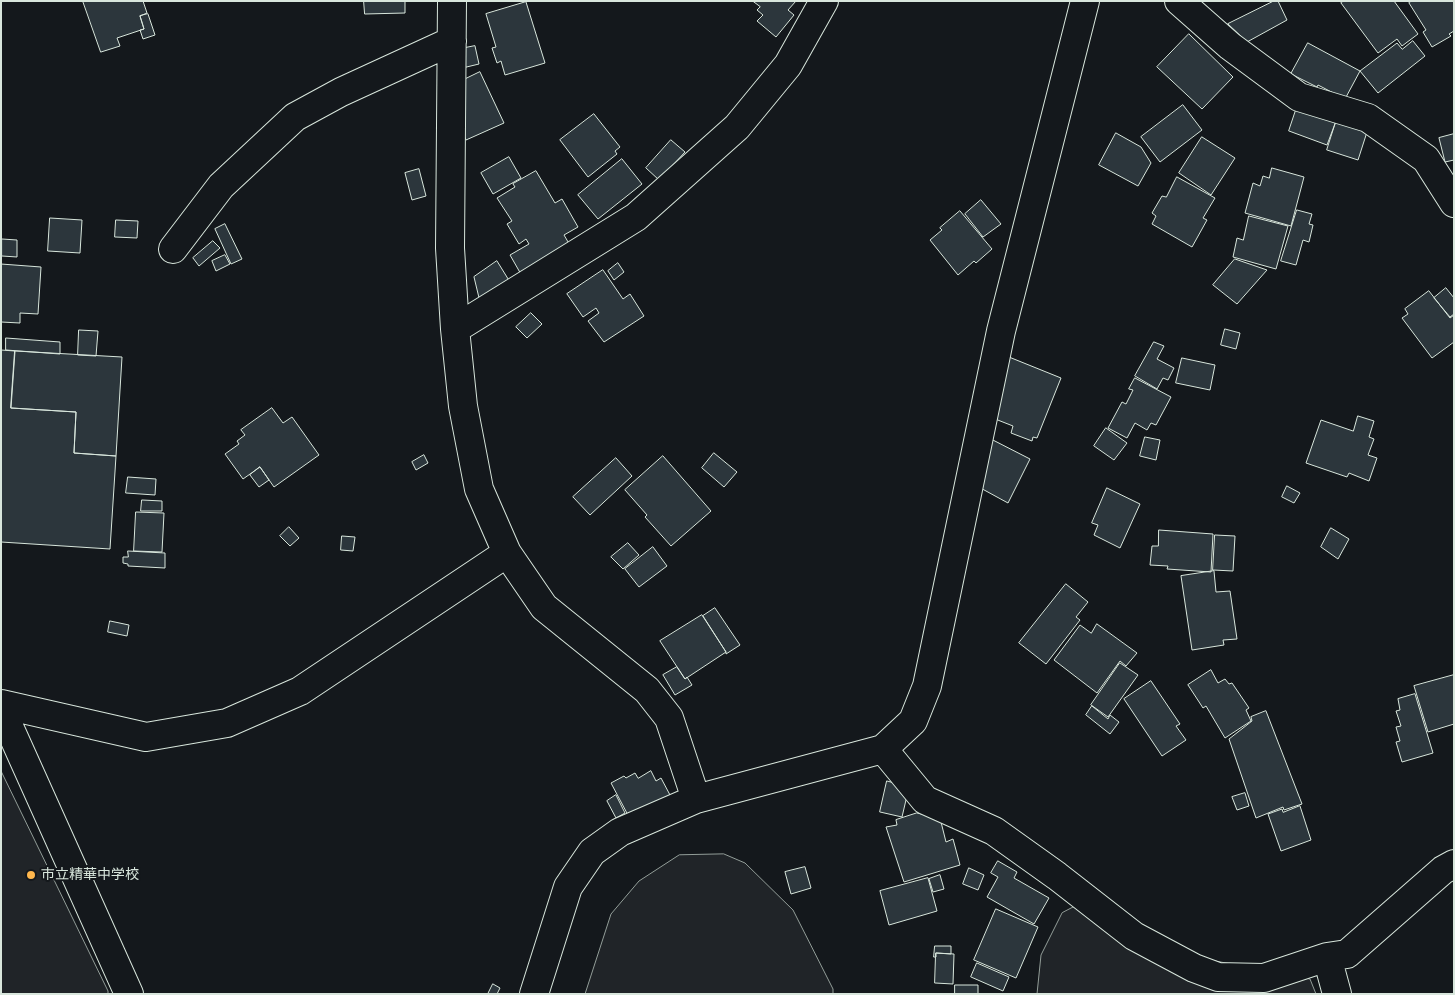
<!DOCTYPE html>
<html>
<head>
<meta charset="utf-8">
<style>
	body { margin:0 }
	#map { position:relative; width:1455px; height:995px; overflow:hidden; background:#14181c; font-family:"Fira Sans",sans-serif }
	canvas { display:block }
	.frame { position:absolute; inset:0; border:2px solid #d8e6dc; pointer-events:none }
</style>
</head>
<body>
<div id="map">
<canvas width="1455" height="995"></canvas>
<div class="frame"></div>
</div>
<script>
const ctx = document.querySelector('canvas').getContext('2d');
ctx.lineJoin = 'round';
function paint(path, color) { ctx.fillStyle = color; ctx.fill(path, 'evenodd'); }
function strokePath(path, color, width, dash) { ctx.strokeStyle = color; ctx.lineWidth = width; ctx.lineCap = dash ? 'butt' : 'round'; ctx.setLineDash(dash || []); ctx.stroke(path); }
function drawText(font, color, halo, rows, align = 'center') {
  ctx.font = font + ' "Fira Sans","Noto Sans JP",sans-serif'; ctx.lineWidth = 4; ctx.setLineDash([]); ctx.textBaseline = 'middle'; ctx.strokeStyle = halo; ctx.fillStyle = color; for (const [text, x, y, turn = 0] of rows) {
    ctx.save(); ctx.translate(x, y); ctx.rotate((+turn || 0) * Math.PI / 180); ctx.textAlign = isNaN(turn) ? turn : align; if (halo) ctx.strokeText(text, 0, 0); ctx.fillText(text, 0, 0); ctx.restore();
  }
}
const green = new Path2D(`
	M 1,771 L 108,991 L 108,994 L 1,994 Z
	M 724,854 L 745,863 L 793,910 L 833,989 L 833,994 L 585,994 L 611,914 L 639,881 L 679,855 Z
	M 1093,897 L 1189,956 L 1310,979 L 1316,994 L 1037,994 L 1041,955 L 1062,913 Z`);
paint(green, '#202428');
strokePath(green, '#939e99', 1);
const building = new Path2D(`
	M 83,1 L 143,1 L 147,13 L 140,16 L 144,29 L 117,38 L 120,46 L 101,52 Z
	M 364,1 L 405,1 L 405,13 L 365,14 Z
	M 753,1 L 796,1 L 788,10 L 794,15 L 776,37 L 757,21 L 763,15 L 757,10 L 760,7 Z
	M 1274,1 L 1278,1 L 1287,20 L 1247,42 L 1228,24 Z
	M 1344,1 L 1394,1 L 1418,34 L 1402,46 L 1397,39 L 1378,53 L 1341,3 Z
	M 1412,1 L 1454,1 L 1454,31 L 1449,34 L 1451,36 L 1432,47 L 1423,32 L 1426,30 L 1409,3 Z
	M 526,2 L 545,63 L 505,75 L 501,61 L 497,63 L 492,48 L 496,47 L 486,14 Z
	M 148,14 L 155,35 L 143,39 L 140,30 L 144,29 L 140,16 Z
	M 1189,34 L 1233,77 L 1202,109 L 1157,67 Z
	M 1413,41 L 1425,56 L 1378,93 L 1360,71 L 1397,43 L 1402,49 Z
	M 1308,43 L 1360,71 L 1345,99 L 1318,85 L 1317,87 L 1291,74 Z
	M 475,46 L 479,64 L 454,70 L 455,50 Z
	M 480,72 L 504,123 L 466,140 L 459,124 L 465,122 L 452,93 L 461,81 Z
	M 1183,105 L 1202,130 L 1160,162 L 1141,137 Z
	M 1297,107 L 1336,121 L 1327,145 L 1289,131 Z
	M 594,114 L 620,147 L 615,151 L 617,154 L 588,177 L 560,140 Z
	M 1336,122 L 1367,132 L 1358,160 L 1327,150 Z
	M 1116,133 L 1141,147 L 1151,163 L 1138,186 L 1099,165 Z
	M 1454,134 L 1454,160 L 1445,162 L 1439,138 Z
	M 1202,137 L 1235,158 L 1211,195 L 1179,173 Z
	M 671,140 L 685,152 L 659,180 L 646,168 Z
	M 509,157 L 521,178 L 493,194 L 481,173 Z
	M 622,159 L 642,184 L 598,219 L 578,195 Z
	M 1272,168 L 1304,177 L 1291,226 L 1245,213 L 1253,183 L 1260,186 L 1263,176 L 1269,178 Z
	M 419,169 L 426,196 L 412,200 L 405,173 Z
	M 536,171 L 555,203 L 562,199 L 578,227 L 564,235 L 571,247 L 522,276 L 510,255 L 529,244 L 526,239 L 519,244 L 507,224 L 512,221 L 497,198 L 515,187 L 513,184 Z
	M 1177,177 L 1215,198 L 1203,218 L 1207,220 L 1192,247 L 1152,224 L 1156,216 L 1152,213 L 1162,196 L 1166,197 Z
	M 981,200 L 1001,224 L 983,237 L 965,214 Z
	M 1297,210 L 1312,214 L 1309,224 L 1313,225 L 1309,242 L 1303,240 L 1296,265 L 1281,261 Z
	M 960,211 L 992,249 L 976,263 L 974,261 L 958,275 L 930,240 L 942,230 L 940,228 Z
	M 1249,216 L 1288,226 L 1276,269 L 1233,257 L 1237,238 L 1243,240 Z
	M 50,218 L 82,220 L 80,253 L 48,251 Z
	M 116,220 L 138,221 L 137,238 L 115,237 Z
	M 225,224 L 242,259 L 231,264 L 215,229 Z
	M 2,239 L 17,240 L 17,257 L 2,256 Z
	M 213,241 L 220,248 L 199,266 L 193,258 Z
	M 225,255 L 230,264 L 216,271 L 212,261 Z
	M 1235,259 L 1267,270 L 1237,304 L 1213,285 Z
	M 497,261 L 510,282 L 480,302 L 474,277 Z
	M 618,263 L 624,272 L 614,280 L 608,271 Z
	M 1,264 L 41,267 L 38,314 L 20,313 L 20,323 L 1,322 Z
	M 603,270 L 623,299 L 630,294 L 644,316 L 604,342 L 588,321 L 599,313 L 596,308 L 583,317 L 567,294 Z
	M 1446,288 L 1454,298 L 1454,314 L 1450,317 L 1434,298 Z
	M 1429,291 L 1450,318 L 1454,315 L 1454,342 L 1432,358 L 1402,318 L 1408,314 L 1405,309 Z
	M 531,313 L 542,324 L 527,338 L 516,327 Z
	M 1225,329 L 1240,333 L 1236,349 L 1221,345 Z
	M 79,330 L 98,331 L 96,356 L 78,355 Z
	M 6,338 L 60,342 L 60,354 L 6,350 Z
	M 1154,342 L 1164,346 L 1157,359 L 1174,368 L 1168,380 L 1163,378 L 1157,389 L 1135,376 Z
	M 1,350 L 15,351 L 11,408 L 76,412 L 74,453 L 116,456 L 110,549 L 1,542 Z
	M 15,351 L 122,357 L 116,456 L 74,453 L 76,412 L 11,408 Z
	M 1004,355 L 1061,378 L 1037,438 L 1033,437 L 1032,441 L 1011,433 L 1013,426 L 985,415 Z
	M 1182,358 L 1215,365 L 1210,390 L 1176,383 Z
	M 1135,378 L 1171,397 L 1156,425 L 1151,423 L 1147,430 L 1135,423 L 1127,438 L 1108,428 L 1122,402 L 1126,404 L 1133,390 L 1129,389 Z
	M 272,408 L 283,423 L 292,417 L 319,455 L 274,487 L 260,467 L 243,479 L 225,454 L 239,444 L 237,441 L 245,435 L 241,430 Z
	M 1358,416 L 1374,421 L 1369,437 L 1374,439 L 1368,455 L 1377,458 L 1369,481 L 1349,473 L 1347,477 L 1306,463 L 1321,420 L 1353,431 Z
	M 1106,428 L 1127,443 L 1114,460 L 1094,446 Z
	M 987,437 L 1030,459 L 1008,503 L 975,485 Z
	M 1145,437 L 1160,440 L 1156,460 L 1140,456 Z
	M 714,453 L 737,472 L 724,487 L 702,468 Z
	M 424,455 L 428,463 L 416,470 L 412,462 Z
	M 663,456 L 711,511 L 671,546 L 645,517 L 647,515 L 625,490 Z
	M 616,458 L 632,476 L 590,515 L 573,497 Z
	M 260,467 L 269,480 L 259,487 L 250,475 Z
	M 128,477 L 156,479 L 155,495 L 126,493 Z
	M 1287,486 L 1300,493 L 1294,503 L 1282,497 Z
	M 1107,488 L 1140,504 L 1120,548 L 1094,535 L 1098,525 L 1092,523 Z
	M 142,500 L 162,501 L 162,511 L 141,511 Z
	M 136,512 L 164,513 L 162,552 L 134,551 Z
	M 289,527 L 299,538 L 290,546 L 280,536 Z
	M 1331,528 L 1349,539 L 1338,559 L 1321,547 Z
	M 1159,530 L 1213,534 L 1211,572 L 1167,569 L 1168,566 L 1150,565 L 1152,546 L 1158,546 Z
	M 1215,535 L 1235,536 L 1233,571 L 1213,570 Z
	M 342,536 L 355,537 L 353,551 L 341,550 Z
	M 628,543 L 639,555 L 623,569 L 611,557 Z
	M 653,547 L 667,566 L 639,587 L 625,569 Z
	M 128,551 L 165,553 L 165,568 L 128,566 L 128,564 L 123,563 L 123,557 L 128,557 Z
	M 1214,571 L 1216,592 L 1230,591 L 1237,639 L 1223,640 L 1224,645 L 1192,650 L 1181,576 Z
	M 1066,584 L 1088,602 L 1076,617 L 1080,620 L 1046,664 L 1019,643 Z
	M 715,608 L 740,645 L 726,654 L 726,652 L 703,616 Z
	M 702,615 L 726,652 L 685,679 L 660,641 Z
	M 110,621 L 129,625 L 127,636 L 108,632 Z
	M 1097,624 L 1137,653 L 1126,666 L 1120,661 L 1097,693 L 1054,660 L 1080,625 L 1091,633 Z
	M 1120,663 L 1138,675 L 1108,717 L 1091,705 Z
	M 677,667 L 685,679 L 687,677 L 692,685 L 675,695 L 663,675 Z
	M 1211,670 L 1218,683 L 1225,679 L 1229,684 L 1232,683 L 1249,708 L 1246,710 L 1251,721 L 1225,738 L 1206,706 L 1203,708 L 1188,685 Z
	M 1454,675 L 1454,724 L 1428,732 L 1414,686 Z
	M 1151,681 L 1180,724 L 1176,726 L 1186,740 L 1162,756 L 1124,699 Z
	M 1415,694 L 1433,753 L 1402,762 L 1396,742 L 1400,741 L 1396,727 L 1401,726 L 1396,711 L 1400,710 L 1398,699 Z
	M 1092,706 L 1108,719 L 1110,715 L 1119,722 L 1110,734 L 1086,715 Z
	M 1266,711 L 1302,804 L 1284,810 L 1283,807 L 1256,818 L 1229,739 L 1252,721 L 1251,717 Z
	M 651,771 L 656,781 L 661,778 L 670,795 L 629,817 L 611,783 L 624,776 L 626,778 L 635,773 L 638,778 Z
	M 887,781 L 909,787 L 902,817 L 880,812 Z
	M 1245,793 L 1249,806 L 1237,810 L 1232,797 Z
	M 616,795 L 625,813 L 616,818 L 607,801 Z
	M 1300,806 L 1311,840 L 1281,851 L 1268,814 L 1282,809 L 1283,812 Z
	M 917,813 L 940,818 L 946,842 L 953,839 L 960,865 L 904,882 L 886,827 L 897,825 L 896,820 Z
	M 998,861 L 1017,872 L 1014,878 L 1049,898 L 1034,924 L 987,897 L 998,877 L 991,873 Z
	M 805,867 L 811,888 L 791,894 L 785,872 Z
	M 969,868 L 984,875 L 978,890 L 963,884 Z
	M 940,875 L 944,889 L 933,892 L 929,879 Z
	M 928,878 L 937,911 L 889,925 L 880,891 Z
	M 996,909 L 1038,927 L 1016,978 L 974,960 Z
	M 935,946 L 951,946 L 951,954 L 936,953 L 936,957 L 934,957 Z
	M 936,953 L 954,954 L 953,984 L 935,983 Z
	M 977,963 L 1009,977 L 1003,991 L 971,977 Z
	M 493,984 L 500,988 L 497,994 L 488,994 Z
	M 955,985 L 978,985 L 978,994 L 955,994 Z`);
paint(building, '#2c363c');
strokePath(building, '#d8e6dc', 1);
const minor = new Path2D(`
	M 452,1 L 450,248 L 455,329 L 463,406 L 479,489 L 507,553 L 544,607 L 647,690 L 669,718 L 696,799 L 883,749 L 913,721 L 927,686 L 1001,331 L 1085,1
	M 1179,1 L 1230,46 L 1299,97 L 1368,118 L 1426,159 L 1454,203
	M 173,249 L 221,186 L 295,117 L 341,92 L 452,41
	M 455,329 L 636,217 L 737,127 L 788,65 L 824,1
	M 1,704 L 146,737 L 227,723 L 300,691 L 507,553
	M 1,709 L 129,994
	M 883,749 L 925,800 L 994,831 L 1057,876 L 1134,936 L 1194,968 L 1218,977 L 1264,978 L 1327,957 L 1347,954 L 1443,870 L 1454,864
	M 1327,957 L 1337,994
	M 534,994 L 568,887 L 592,852 L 620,832 L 696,799`);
strokePath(minor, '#d8e6dc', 30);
strokePath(minor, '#14181c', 28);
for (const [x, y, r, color] of [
	[31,875,5,"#ffb74d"]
]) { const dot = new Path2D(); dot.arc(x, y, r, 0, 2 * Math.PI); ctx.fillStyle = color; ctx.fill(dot); strokePath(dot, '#14181c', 2); }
drawText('14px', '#d8e6dc', '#14181c', [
	["市立精華中学校",41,875]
], 'left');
</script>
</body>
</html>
